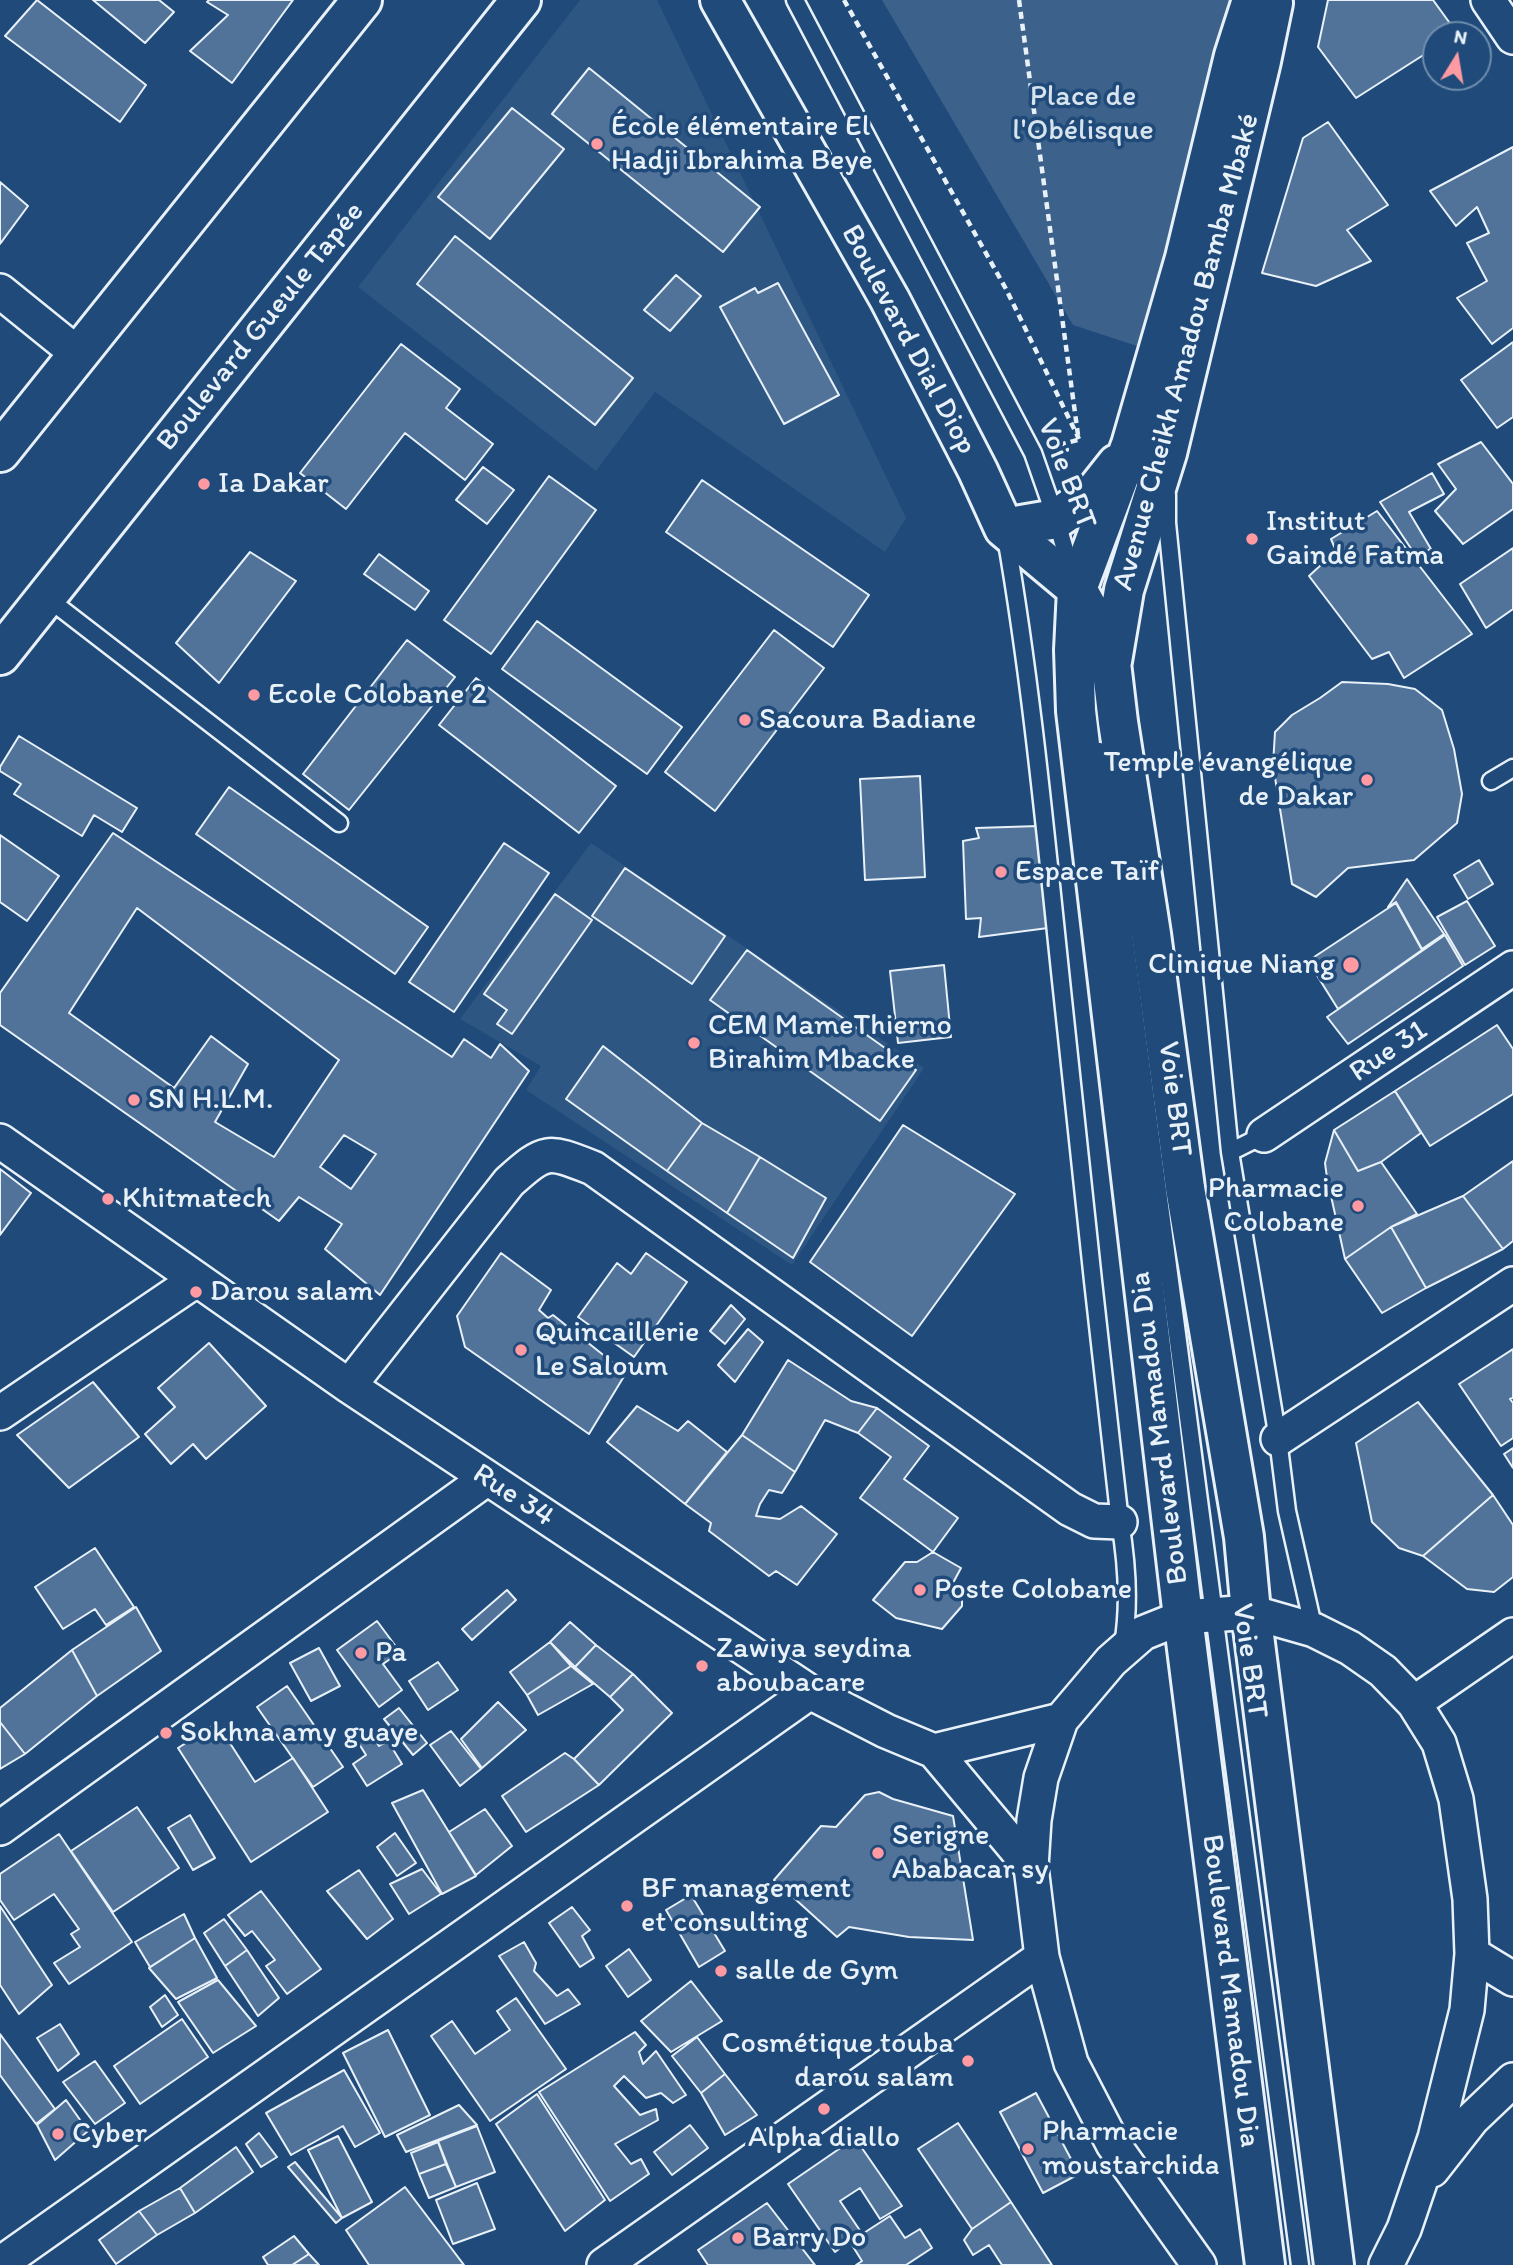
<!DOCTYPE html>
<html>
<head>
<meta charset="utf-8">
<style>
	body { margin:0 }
	#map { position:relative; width:1513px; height:2265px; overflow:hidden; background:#1f4a7a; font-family:Itim,sans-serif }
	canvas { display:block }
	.north { position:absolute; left:1422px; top:21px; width:70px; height:70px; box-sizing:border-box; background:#1f4a7a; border:2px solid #6f8dac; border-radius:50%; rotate:11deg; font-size:19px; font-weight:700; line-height:28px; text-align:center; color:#e8f1f8 }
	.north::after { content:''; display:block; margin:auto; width:24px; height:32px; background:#ff9aa2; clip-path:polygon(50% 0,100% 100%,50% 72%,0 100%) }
</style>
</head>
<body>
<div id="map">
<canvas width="1513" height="2265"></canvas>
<div class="north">N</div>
</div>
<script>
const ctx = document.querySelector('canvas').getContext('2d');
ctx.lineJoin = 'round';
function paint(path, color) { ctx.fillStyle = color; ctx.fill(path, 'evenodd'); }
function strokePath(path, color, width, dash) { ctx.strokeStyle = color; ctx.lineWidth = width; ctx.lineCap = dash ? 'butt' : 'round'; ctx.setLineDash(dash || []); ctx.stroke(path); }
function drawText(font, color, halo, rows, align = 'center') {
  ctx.font = font + ' Itim,sans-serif'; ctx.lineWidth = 7; ctx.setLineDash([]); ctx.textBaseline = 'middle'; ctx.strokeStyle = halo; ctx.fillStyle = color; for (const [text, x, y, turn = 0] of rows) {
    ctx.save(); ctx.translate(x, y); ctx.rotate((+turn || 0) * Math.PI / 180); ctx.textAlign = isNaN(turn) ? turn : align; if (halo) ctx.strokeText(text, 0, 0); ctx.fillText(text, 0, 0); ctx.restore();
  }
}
paint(new Path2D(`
	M 580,0 L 657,0 L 906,518 L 885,552 L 655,392 L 596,471 L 358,287 Z
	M 591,843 L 924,1068 L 792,1265 L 526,1090 L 541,1066 L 460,1019 Z`), '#2e5683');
paint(new Path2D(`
	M 882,0 L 1230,0 L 1143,348 L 1073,325 Z`), '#3c628c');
const building = new Path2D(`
	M 37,0 L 146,85 L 120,122 L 5,36 Z
	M 93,0 L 159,0 L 174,12 L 145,43 Z
	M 209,0 L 293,0 L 232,83 L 190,51 L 228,15 L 207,2 Z
	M 1328,0 L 1433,0 L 1457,33 L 1436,35 L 1436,47 L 1356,98 L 1318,47 Z
	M 589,68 L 760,207 L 723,252 L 552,114 Z
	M 512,108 L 564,149 L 490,239 L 438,197 Z
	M 1328,122 L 1388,205 L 1347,230 L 1371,261 L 1316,286 L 1262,273 L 1303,138 Z
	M 1513,147 L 1513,328 L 1492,344 L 1457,298 L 1487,281 L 1467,243 L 1489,233 L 1477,207 L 1456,226 L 1430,191 Z
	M 0,182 L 28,206 L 0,244 Z
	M 455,236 L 633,378 L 595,425 L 417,284 Z
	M 676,275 L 701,296 L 670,331 L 644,310 Z
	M 778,283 L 839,395 L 784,424 L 720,307 L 755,288 L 758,293 Z
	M 1513,342 L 1513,417 L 1497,428 L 1461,380 Z
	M 401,344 L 460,389 L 446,408 L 493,444 L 465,480 L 405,433 L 346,509 L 300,473 Z
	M 1481,442 L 1513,484 L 1513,509 L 1463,544 L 1435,511 L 1456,489 L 1438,464 Z
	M 483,467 L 514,490 L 487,524 L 456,500 Z
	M 1432,473 L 1444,494 L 1409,512 L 1431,549 L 1416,556 L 1380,502 Z
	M 549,476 L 596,510 L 491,654 L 444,620 Z
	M 702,480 L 869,595 L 833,647 L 666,532 Z
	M 1377,511 L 1472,634 L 1404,678 L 1389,652 L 1372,659 L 1309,576 L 1336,551 L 1331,539 Z
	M 1513,548 L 1513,609 L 1486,628 L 1460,584 Z
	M 250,552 L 296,581 L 219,683 L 176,643 Z
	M 379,554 L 429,591 L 415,610 L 364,574 Z
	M 537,621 L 682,727 L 647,774 L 502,669 Z
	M 774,630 L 824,668 L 715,811 L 665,772 Z
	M 407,640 L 455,677 L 349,810 L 303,774 Z
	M 476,678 L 616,786 L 579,833 L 439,725 Z
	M 1342,682 L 1388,684 L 1415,689 L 1442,710 L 1454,749 L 1462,794 L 1457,823 L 1414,860 L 1348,868 L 1316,897 L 1292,884 L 1273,765 L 1275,732 L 1292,715 L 1320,698 Z
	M 19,736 L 137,808 L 122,832 L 94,815 L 82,836 L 14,794 L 21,784 L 0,771 L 0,767 Z
	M 920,776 L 925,877 L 865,880 L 860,779 Z
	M 229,787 L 428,927 L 395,974 L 196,834 Z
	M 1039,826 L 1048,928 L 979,937 L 981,918 L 966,919 L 963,841 L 979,838 L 976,828 Z
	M 113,833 L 452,1057 L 464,1039 L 491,1058 L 500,1044 L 529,1071 L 380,1295 L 325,1249 L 342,1224 L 299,1197 L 279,1221 L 0,1025 L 0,993 ZM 137,908 L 339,1060 L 274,1157 L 215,1122 L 248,1064 L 211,1036 L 174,1088 L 69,1013 ZM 344,1135 L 376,1154 L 351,1189 L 320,1167 Z
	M 0,835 L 59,876 L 27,921 L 0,902 Z
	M 504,843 L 549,873 L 454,1012 L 409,982 Z
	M 1479,860 L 1493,884 L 1468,899 L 1454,875 Z
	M 625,868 L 725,936 L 692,984 L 592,916 Z
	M 1407,879 L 1444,934 L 1422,949 L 1396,902 L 1388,907 Z
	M 555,894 L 592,920 L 512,1034 L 497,1024 L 507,1010 L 484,994 Z
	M 1467,901 L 1495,946 L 1465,965 L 1437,917 Z
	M 1396,903 L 1422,950 L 1338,1009 L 1308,961 Z
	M 1445,935 L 1463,966 L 1348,1044 L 1327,1017 Z
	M 747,950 L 916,1070 L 880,1121 L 710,1000 Z
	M 944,965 L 951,1037 L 898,1043 L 890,971 Z
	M 1497,1025 L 1513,1049 L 1513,1094 L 1430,1146 L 1395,1091 Z
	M 603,1046 L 702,1123 L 667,1171 L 566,1099 Z
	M 1395,1091 L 1421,1133 L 1381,1162 L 1358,1171 L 1334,1130 Z
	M 702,1123 L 760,1157 L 727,1213 L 667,1171 Z
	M 903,1125 L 1015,1194 L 912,1336 L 810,1262 Z
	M 1334,1130 L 1358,1171 L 1381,1162 L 1417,1214 L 1391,1227 L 1345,1259 L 1327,1178 L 1325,1163 Z
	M 760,1157 L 826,1198 L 793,1258 L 727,1213 Z
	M 1513,1161 L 1513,1241 L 1503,1249 L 1463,1196 Z
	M 0,1169 L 31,1193 L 0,1235 Z
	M 1463,1196 L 1503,1249 L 1426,1288 L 1391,1227 Z
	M 1391,1227 L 1426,1288 L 1382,1313 L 1345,1259 Z
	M 501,1253 L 551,1290 L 539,1310 L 548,1318 L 553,1315 L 626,1373 L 589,1434 L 465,1347 L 457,1316 Z
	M 646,1253 L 687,1282 L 634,1357 L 578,1317 L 617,1263 L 631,1274 Z
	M 731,1305 L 745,1319 L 725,1344 L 710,1331 Z
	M 748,1329 L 763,1342 L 735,1382 L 718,1365 Z
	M 209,1343 L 266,1406 L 206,1459 L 193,1444 L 171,1464 L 145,1434 L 175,1407 L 158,1388 Z
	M 1513,1349 L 1513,1398 L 1510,1399 L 1513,1403 L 1513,1438 L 1501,1446 L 1459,1384 Z
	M 788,1360 L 851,1401 L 877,1408 L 858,1433 L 825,1420 L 795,1472 L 742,1435 Z
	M 93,1382 L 139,1437 L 69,1488 L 17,1435 Z
	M 1418,1402 L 1493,1495 L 1423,1556 L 1399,1548 L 1372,1522 L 1356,1443 Z
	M 637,1406 L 678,1431 L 688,1421 L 727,1452 L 685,1504 L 607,1442 Z
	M 877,1408 L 929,1446 L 904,1479 L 958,1518 L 933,1552 L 860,1498 L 891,1457 L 858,1433 Z
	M 742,1435 L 795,1472 L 782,1493 L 769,1490 L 760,1504 L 756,1516 L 780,1519 L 801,1506 L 837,1534 L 797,1585 L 776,1571 L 769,1576 L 709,1531 L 711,1523 L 685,1504 Z
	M 1513,1448 L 1513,1468 L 1504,1454 Z
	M 1493,1495 L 1513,1525 L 1513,1577 L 1494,1592 L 1467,1589 L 1423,1556 Z
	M 95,1548 L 134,1607 L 106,1625 L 95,1609 L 63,1629 L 35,1587 Z
	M 933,1552 L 961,1568 L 953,1583 L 962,1597 L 962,1606 L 942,1629 L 896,1618 L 873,1600 L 905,1562 L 917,1562 Z
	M 507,1590 L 516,1600 L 472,1640 L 462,1629 Z
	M 136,1607 L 161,1651 L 97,1696 L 72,1650 Z
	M 377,1621 L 400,1652 L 383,1664 L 402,1690 L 379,1707 L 337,1650 Z
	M 570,1622 L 596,1645 L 575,1667 L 550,1642 Z
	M 550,1642 L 571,1666 L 527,1695 L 510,1672 Z
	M 596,1645 L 633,1674 L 610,1697 L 575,1667 Z
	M 319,1648 L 340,1686 L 311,1701 L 290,1663 Z
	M 72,1650 L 97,1696 L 25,1754 L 0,1722 L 0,1708 Z
	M 438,1662 L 458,1690 L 428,1710 L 409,1681 Z
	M 571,1666 L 593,1684 L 538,1715 L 527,1695 Z
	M 633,1674 L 672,1713 L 599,1785 L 574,1759 L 623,1710 L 610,1697 Z
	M 287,1686 L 343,1767 L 313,1787 L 257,1707 Z
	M 498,1702 L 526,1730 L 482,1768 L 461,1739 Z
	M 399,1708 L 427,1743 L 413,1755 L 384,1719 Z
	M 0,1722 L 25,1754 L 0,1769 Z
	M 217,1723 L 255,1782 L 293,1758 L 328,1812 L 251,1862 L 178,1748 Z
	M 370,1731 L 379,1746 L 388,1741 L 402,1764 L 367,1786 L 353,1764 L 366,1755 L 356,1739 Z
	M 451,1731 L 481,1769 L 460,1786 L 430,1745 Z
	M 565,1753 L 574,1759 L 599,1785 L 526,1832 L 502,1796 Z
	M 423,1790 L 476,1876 L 442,1894 L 392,1803 Z
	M 879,1792 L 893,1799 L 953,1816 L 973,1940 L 909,1937 L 849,1927 L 837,1937 L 774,1880 L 821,1826 L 836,1827 L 865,1795 Z
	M 137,1807 L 179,1868 L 113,1912 L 71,1851 Z
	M 485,1809 L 512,1846 L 476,1875 L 449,1832 Z
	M 190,1815 L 215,1858 L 193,1870 L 168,1828 Z
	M 395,1833 L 416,1863 L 397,1876 L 377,1847 Z
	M 59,1834 L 132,1942 L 69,1984 L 54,1963 L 80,1947 L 71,1934 L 79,1929 L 54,1894 L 14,1920 L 0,1900 L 0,1874 Z
	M 422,1869 L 441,1894 L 409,1914 L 390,1884 Z
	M 359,1870 L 393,1919 L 367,1939 L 327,1891 Z
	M 261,1891 L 321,1969 L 287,1994 L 266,1966 L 275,1960 L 252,1931 L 245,1936 L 228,1915 Z
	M 691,1895 L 725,1951 L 699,1967 L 666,1910 Z
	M 0,1906 L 52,1985 L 19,2014 L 0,1985 Z
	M 572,1907 L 590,1930 L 582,1936 L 594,1958 L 580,1967 L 549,1923 Z
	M 184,1914 L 195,1938 L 150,1967 L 135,1942 Z
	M 224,1919 L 247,1950 L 225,1966 L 204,1933 Z
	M 195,1938 L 217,1978 L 176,1999 L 149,1968 Z
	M 524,1942 L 536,1963 L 534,1971 L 557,1996 L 568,1989 L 580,2004 L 545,2024 L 499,1956 Z
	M 629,1949 L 651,1980 L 628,1997 L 606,1966 Z
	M 247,1950 L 279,1998 L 258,2016 L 225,1966 Z
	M 218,1980 L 256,2026 L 213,2053 L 178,2002 Z
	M 691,1981 L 722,2021 L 671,2052 L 641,2021 Z
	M 165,1995 L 178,2015 L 162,2027 L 150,2007 Z
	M 516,1998 L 566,2069 L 490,2121 L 431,2036 L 452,2021 L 475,2054 L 510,2030 L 497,2011 Z
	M 182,2019 L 208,2057 L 140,2104 L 114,2066 Z
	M 60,2024 L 79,2054 L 58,2071 L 37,2038 Z
	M 388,2030 L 430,2115 L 385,2137 L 343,2053 Z
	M 635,2032 L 646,2045 L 639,2052 L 643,2064 L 656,2051 L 686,2095 L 673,2103 L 661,2093 L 646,2098 L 624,2076 L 614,2086 L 640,2115 L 656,2109 L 658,2120 L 615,2144 L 631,2164 L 641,2159 L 649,2174 L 610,2201 L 539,2092 Z
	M 0,2034 L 55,2109 L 36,2124 L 0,2075 Z
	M 697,2037 L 725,2074 L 701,2093 L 672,2056 Z
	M 95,2061 L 125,2103 L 95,2124 L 63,2082 Z
	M 344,2070 L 380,2133 L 355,2147 L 343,2126 L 291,2155 L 266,2113 Z
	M 725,2074 L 757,2115 L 725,2135 L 701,2093 Z
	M 1036,2093 L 1079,2174 L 1043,2193 L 1000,2112 Z
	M 537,2094 L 605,2200 L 565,2231 L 496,2124 Z
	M 66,2100 L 88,2131 L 55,2160 L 37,2125 Z
	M 459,2105 L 477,2125 L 406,2152 L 397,2135 Z
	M 958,2123 L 1011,2202 L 972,2229 L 918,2149 Z
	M 690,2125 L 708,2148 L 672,2175 L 654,2152 Z
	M 477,2126 L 495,2172 L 456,2187 L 438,2141 Z
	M 259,2133 L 277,2157 L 261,2167 L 246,2144 Z
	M 338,2136 L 372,2202 L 342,2218 L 308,2150 Z
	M 855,2138 L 902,2206 L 880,2219 L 860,2188 L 840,2201 L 861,2232 L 835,2252 L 788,2184 Z
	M 438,2142 L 446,2164 L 419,2174 L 411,2153 Z
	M 236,2147 L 253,2172 L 195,2213 L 180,2188 Z
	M 295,2162 L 342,2218 L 336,2223 L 288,2167 Z
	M 446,2164 L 456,2187 L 429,2198 L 419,2174 Z
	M 477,2183 L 495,2229 L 453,2244 L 436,2200 Z
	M 405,2187 L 464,2265 L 369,2265 L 346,2230 Z
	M 180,2188 L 195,2213 L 157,2235 L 139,2211 Z
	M 1011,2202 L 1052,2265 L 1002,2265 L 989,2245 L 973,2255 L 964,2240 L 972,2229 Z
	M 767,2203 L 815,2265 L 708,2265 L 698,2250 Z
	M 139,2211 L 157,2235 L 116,2264 L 99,2240 Z
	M 890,2216 L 905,2238 L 920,2229 L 932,2248 L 906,2265 L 856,2265 L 862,2261 L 850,2242 Z
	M 294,2236 L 309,2254 L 292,2265 L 268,2265 L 263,2257 Z
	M 309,2254 L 319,2265 L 292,2265 Z`);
paint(building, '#517399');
strokePath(building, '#e8f1f8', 2);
const lane = new Path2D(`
	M 795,0 L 1033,453 L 1056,519 L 1073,577
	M 1167,495 L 1167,523 L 1230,1152 L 1278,1439 L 1287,1511 L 1314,1630
	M 1006,537 C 1032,687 1046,839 1062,990 C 1080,1167 1100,1345 1120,1522 C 1127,1563 1130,1604 1123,1645
	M 46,597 L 339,823
	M 1100,751 L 1300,2265
	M 1491,781 L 1513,768
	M 1230,1152 L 1264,1135`);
const street = new Path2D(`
	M 1488,0 L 1513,37
	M 0,291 L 78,354
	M 1264,1135 L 1513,968
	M 0,1141 L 349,1386 L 810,1692 L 886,1731 L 934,1751 L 1061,1720
	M 349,1386 L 509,1182 C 546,1149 547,1150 593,1168 L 1070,1509 L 1094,1521 L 1120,1522
	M 0,1413 L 196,1280
	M 1278,1439 L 1513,1284
	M 1414,1703 L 1513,1635
	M 934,1751 L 1031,1867
	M 0,1828 L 486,1479
	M 1472,1954 L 1513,1979
	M 1432,2170 L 1472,2119 L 1513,2080
	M 0,2264 L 810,1692
	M 604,2265 L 1042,1957
	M 1199,2265 L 1113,2144 L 1071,2063 L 1042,1957 L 1031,1867 L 1034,1820 L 1041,1778 L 1061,1720 L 1111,1661 L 1143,1633 L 1183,1617 L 1251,1612 L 1314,1630 L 1350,1648 L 1383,1671 L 1414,1703 L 1439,1743 L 1456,1799 L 1470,1899 L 1472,1954 L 1467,2010 L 1435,2138 L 1404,2229 L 1386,2265`);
const secondary = new Path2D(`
	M 720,0 L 890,300 L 978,471 L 1004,528 L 1077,589 L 1100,631 L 1111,663 L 1118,722 L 1151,934 L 1185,1188 L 1244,1537 L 1251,1612 L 1334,2265
	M 1252,0 L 1234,56 L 1185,258 L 1131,445 L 1077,589 L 1074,650 L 1076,711 L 1183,1617 L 1265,2265
	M 0,452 L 362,0
	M 1004,528 L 1056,519 L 1094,493 L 1117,464
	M 0,655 L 521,0
	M 1112,661 L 1124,590 L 1167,453 L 1261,61 L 1273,3`);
strokePath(lane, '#e8f1f8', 21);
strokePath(street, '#e8f1f8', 38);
strokePath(secondary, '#e8f1f8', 44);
strokePath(new Path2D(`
	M 844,0 L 1006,289 L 1079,439
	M 1019,0 L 1078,435
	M 1059,445 L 1081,439`), '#e8f1f8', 4.5, [7, 5]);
strokePath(lane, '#1f4a7a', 16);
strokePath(street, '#1f4a7a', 33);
strokePath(secondary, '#1f4a7a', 38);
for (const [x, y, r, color] of [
	[597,144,7,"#ff9aa2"],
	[204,484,7,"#ff9aa2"],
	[1252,539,7,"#ff9aa2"],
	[254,695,7,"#ff9aa2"],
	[745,720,7,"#ff9aa2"],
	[1367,780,7,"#ff9aa2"],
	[1001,872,7,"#ff9aa2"],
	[1351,965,9,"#ff9aa2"],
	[694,1043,7,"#ff9aa2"],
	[134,1100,7,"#ff9aa2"],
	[108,1199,7,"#ff9aa2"],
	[1358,1206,7,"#ff9aa2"],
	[196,1292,7,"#ff9aa2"],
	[521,1350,7,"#ff9aa2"],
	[920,1590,7,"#ff9aa2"],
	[361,1653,7,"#ff9aa2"],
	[702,1666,7,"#ff9aa2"],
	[166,1733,7,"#ff9aa2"],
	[878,1853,7,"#ff9aa2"],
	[627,1906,7,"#ff9aa2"],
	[721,1971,7,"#ff9aa2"],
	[968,2061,7,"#ff9aa2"],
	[824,2109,7,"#ff9aa2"],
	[58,2134,7,"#ff9aa2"],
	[1028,2149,7,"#ff9aa2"],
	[738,2238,7,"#ff9aa2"]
]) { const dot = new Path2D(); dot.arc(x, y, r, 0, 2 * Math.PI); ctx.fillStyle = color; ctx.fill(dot); strokePath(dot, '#1f4a7a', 2.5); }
drawText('30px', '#d7e3ed', '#1f4a7a', [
	["Place de",1083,97],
	["l'Obélisque",1083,131]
]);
drawText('30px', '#e8f1f8', '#1f4a7a', [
	["École élémentaire El",611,127],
	["Hadji Ibrahima Beye",611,161],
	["Ia Dakar",218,484],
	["Institut",1266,522],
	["Gaindé Fatma",1266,556],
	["Ecole Colobane 2",268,695],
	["Sacoura Badiane",759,720],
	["Temple évangélique",1353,763,"right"],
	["de Dakar",1353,797,"right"],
	["Espace Taïf",1015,872],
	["Clinique Niang",1335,965,"right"],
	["CEM MameThierno",708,1026],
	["Birahim Mbacke",708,1060],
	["SN H.L.M.",148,1100],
	["Pharmacie",1344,1189,"right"],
	["Colobane",1344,1223,"right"],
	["Khitmatech",122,1199],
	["Darou salam",210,1292],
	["Quincaillerie",535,1333],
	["Le Saloum",535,1367],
	["Poste Colobane",934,1590],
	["Zawiya seydina",716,1649],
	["aboubacare",716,1683],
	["Pa",375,1653],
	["Sokhna amy guaye",180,1733],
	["Serigne",892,1836],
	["Ababacar sy",892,1870],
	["BF management",641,1889],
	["et consulting",641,1923],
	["salle de Gym",735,1971],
	["Cosmétique touba",954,2044,"right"],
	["darou salam",954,2078,"right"],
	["Pharmacie",1042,2132],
	["moustarchida",1042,2166],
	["Cyber",72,2134],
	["Alpha diallo",824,2138,"center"],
	["Barry Do",752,2238]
], 'left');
drawText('30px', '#e8f1f8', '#1f4a7a', [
	["Boulevard Gueule Tapée",261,327,-51],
	["Boulevard Dial Diop",908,340,62],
	["Avenue Cheikh Amadou Bamba Mbaké",1187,352,-75],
	["Voie BRT",1066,474,69],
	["Rue 31",1389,1052,-34],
	["Voie BRT",1174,1099,83],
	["Boulevard Mamadou Dia",1160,1428,-97],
	["Rue 34",513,1496,33],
	["Voie BRT",1249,1661,82],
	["Boulevard Mamadou Dia",1230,1991,83]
]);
</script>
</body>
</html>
